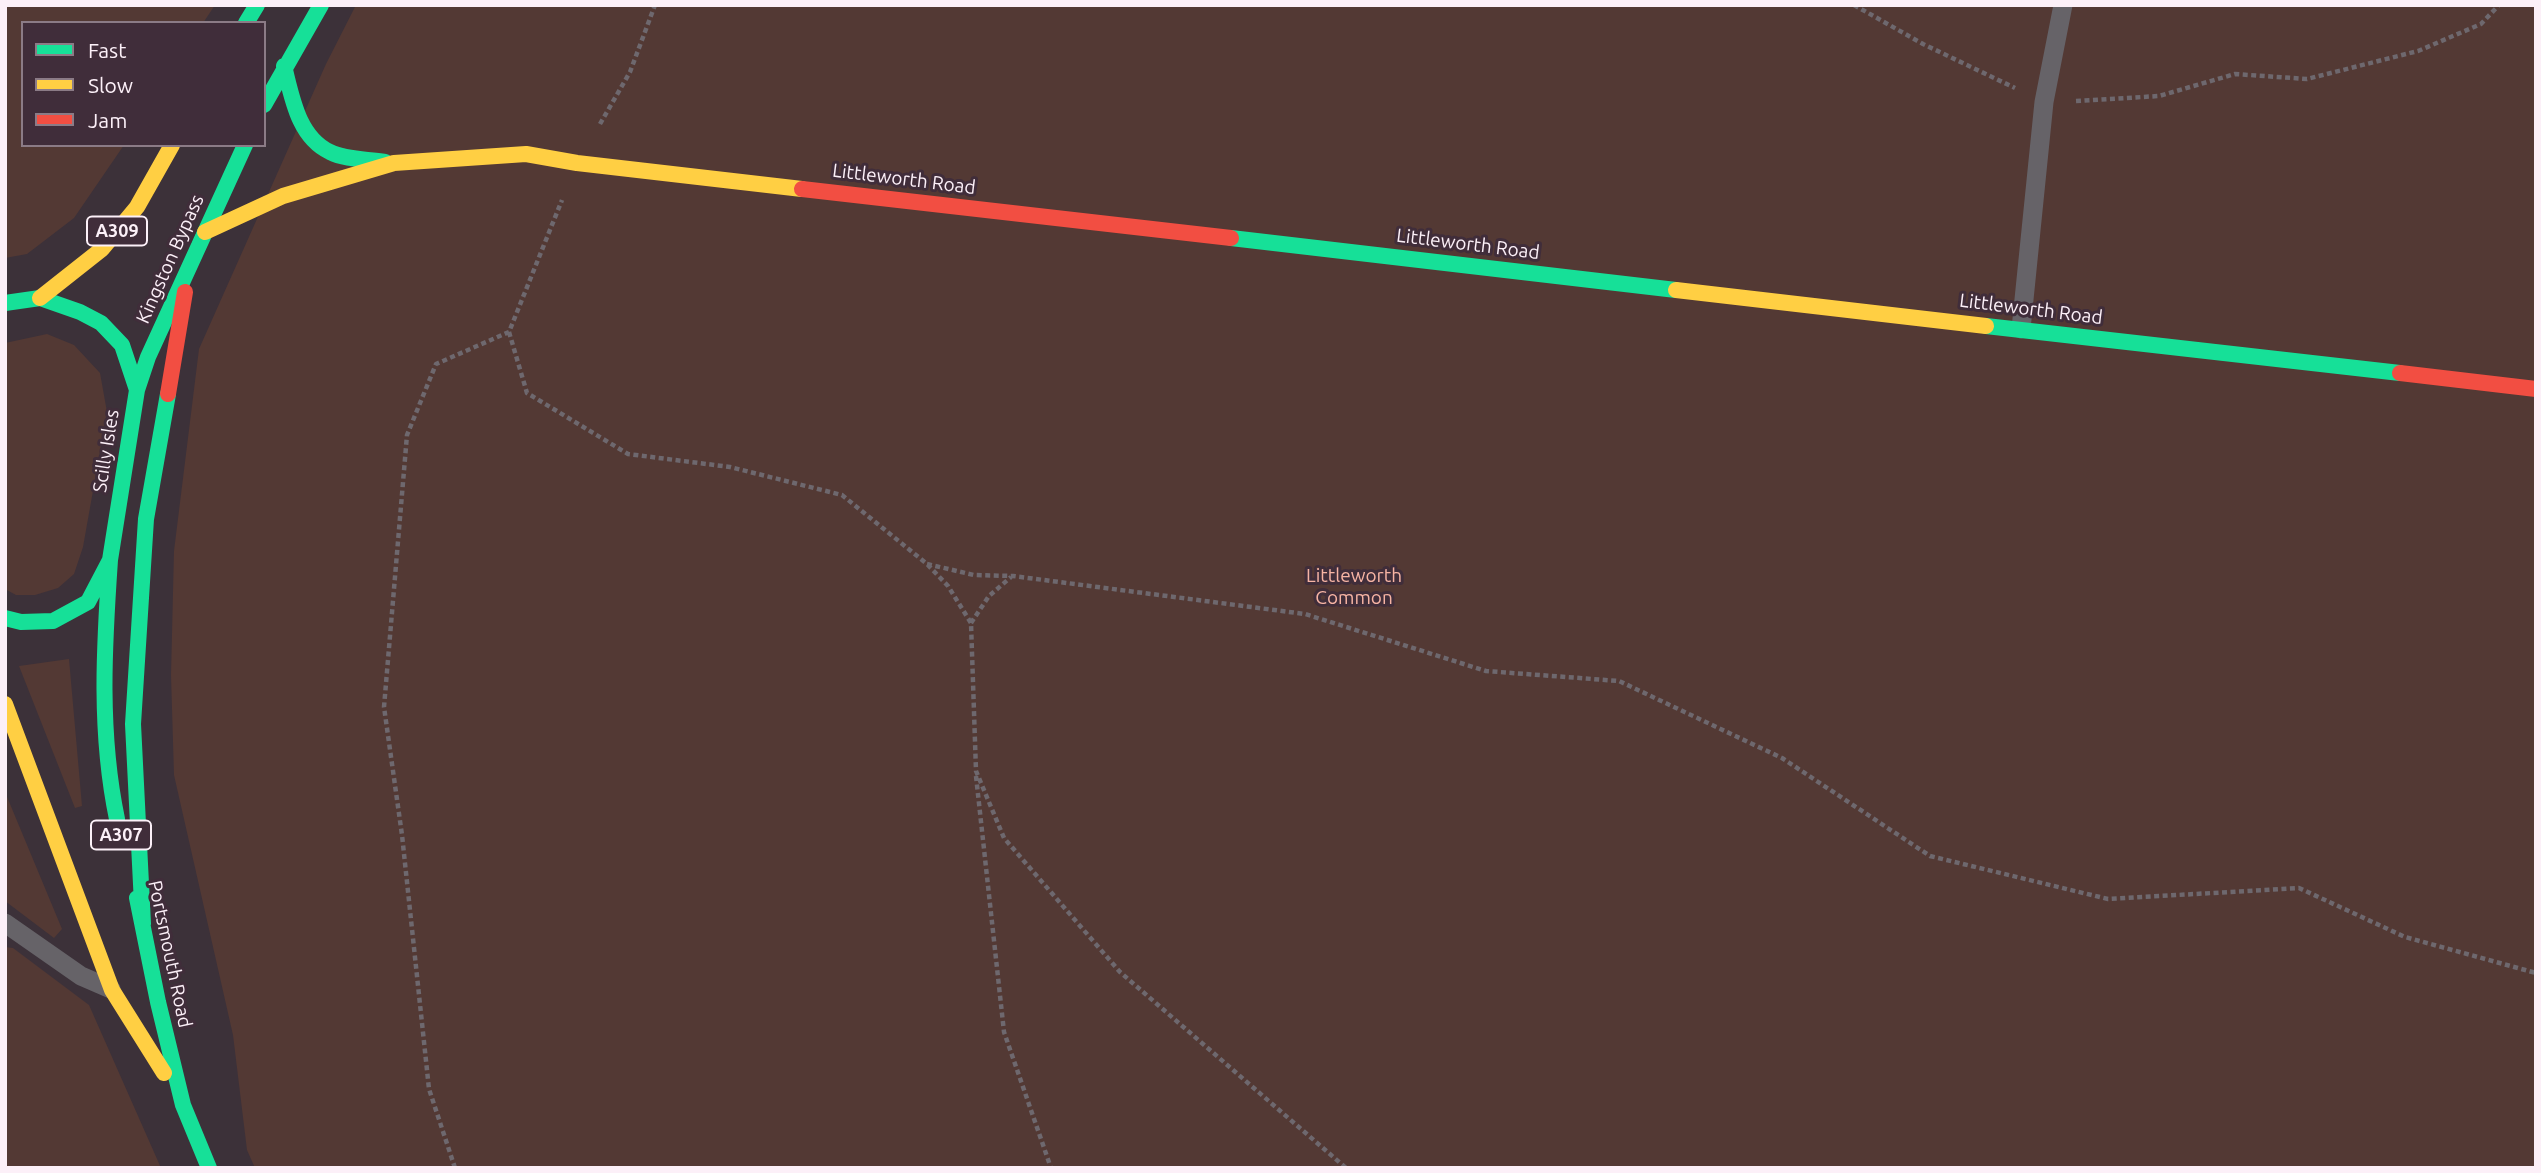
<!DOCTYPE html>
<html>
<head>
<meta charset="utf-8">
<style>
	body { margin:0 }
	#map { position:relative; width:2541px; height:1173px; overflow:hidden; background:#3c3139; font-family:Ubuntu,sans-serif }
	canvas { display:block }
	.frame { position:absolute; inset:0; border:7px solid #fcf0f8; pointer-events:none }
	.legend { position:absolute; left:21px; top:21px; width:245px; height:126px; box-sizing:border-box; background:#402d3a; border:2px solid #8b7b86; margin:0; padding:9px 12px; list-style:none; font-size:21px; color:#fcf0f8 }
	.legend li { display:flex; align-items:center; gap:14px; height:35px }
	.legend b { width:35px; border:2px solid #8b7b86 }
</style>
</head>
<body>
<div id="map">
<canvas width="2541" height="1173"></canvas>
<div class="frame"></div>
<ul class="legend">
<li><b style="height:9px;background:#16e098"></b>Fast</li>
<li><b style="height:9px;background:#ffcf43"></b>Slow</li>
<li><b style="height:9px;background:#f24e42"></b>Jam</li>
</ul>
</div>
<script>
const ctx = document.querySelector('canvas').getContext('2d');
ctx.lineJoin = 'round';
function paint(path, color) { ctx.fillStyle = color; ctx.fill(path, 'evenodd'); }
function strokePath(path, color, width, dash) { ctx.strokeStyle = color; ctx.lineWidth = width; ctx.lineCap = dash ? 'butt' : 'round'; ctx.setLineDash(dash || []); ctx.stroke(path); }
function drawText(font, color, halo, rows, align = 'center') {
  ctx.font = font + ' Ubuntu,sans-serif'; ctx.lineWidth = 6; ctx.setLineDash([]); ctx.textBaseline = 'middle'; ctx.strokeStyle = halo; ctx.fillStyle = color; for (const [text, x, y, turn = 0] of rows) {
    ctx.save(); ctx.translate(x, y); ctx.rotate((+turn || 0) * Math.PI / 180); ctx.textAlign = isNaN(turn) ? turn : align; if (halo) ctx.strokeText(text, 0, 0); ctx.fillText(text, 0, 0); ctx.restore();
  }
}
paint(new Path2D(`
	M 5,5 L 215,5 L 203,23 L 23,23 L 23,145 L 124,145 L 74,218 L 27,254 L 5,258 Z
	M 356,5 L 2536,5 L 2536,1168 L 255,1168 L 247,1150 L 233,1035 L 174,775 L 171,675 L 174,551 L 199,349 L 326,64 Z
	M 47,334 L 74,345 L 100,373 L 107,412 L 83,547 L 74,574 L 58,588 L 35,595 L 16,595 L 5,589 L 5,343 Z
	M 69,659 L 82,806 L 75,808 L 19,666 Z
	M 5,792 L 62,929 L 54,938 L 5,901 Z
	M 5,947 L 13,948 L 89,1005 L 161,1168 L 5,1168 Z`), '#533934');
strokePath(new Path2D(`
	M 1854,5 L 1923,44 L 2015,88
	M 2076,101 L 2159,96 L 2235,74 L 2307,79 L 2418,51 L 2481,24 L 2499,5
	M 600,124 L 630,72 L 655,5
	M 509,332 L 527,393 L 628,454 L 730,467 L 842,495 L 927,564 L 948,586 L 971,623 L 976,771 L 1004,838 L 1120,972 L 1346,1168
	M 927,564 L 974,575 L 1013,576 L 1305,614 L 1486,671 L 1619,681 L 1782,758 L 1930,856 L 2108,899 L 2299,888 L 2405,937 L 2536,973
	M 971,623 L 989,596 L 1011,577
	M 976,776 L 1004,1032 L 1051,1168
	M 455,1168 L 429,1089 L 402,835 L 384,707 L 407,435 L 436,364 L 509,332 L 562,200`), '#6e686e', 4.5, [5, 3.5]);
strokePath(new Path2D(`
	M 2021,329 L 2044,102 L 2063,5
	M 5,923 L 81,976 L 111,989`), '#666368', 19);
strokePath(new Path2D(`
	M 246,23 L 257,5
	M 284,66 C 292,97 298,137 330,152 C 346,160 367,159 385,162
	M 264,105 L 321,5
	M 1231,238 L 1676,290
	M 5,303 L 40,298 L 80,312 L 101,323 L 122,345 L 137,390 L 110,560 L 88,602 L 53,621 L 21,622 L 5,618
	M 1986,326 L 2400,373
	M 137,390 L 148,357 L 245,145
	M 110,560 C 104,647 99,733 117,819
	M 137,898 L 158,1002 L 183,1105 L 209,1168
	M 143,924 L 133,724 L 146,519 L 168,394`), '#16e098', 16);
strokePath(new Path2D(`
	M 205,232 L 283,196 L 394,163 L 526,154 L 577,163 L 802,189
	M 1676,290 L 1986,326
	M 40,298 L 102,249 L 137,207 L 172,145
	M 5,704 L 112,990 L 164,1073`), '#ffcf43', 16);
strokePath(new Path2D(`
	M 802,189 L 1231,238
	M 2400,373 L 2536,389
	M 168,394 L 185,292`), '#f24e42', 16);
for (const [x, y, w] of [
	[117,231,60],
	[121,835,60]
]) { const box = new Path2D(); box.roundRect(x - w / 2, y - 14.5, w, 29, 5); ctx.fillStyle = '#402d3a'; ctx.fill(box); strokePath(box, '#fcf0f8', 2); }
drawText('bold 18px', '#fcf0f8', null, [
	["A309",117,231],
	["A307",121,835]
]);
drawText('19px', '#fcf0f8', '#402d3a', [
	["Littleworth Road",904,179,7],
	["Littleworth Road",1468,244,7],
	["Kingston Bypass",170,259,-66],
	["Littleworth Road",2031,309,7],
	["Scilly Isles",106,451,-81],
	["Portsmouth Road",170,954,78]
]);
drawText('19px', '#f7b4a4', '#402d3a', [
	["Littleworth",1354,576],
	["Common",1354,598]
]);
</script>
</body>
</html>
